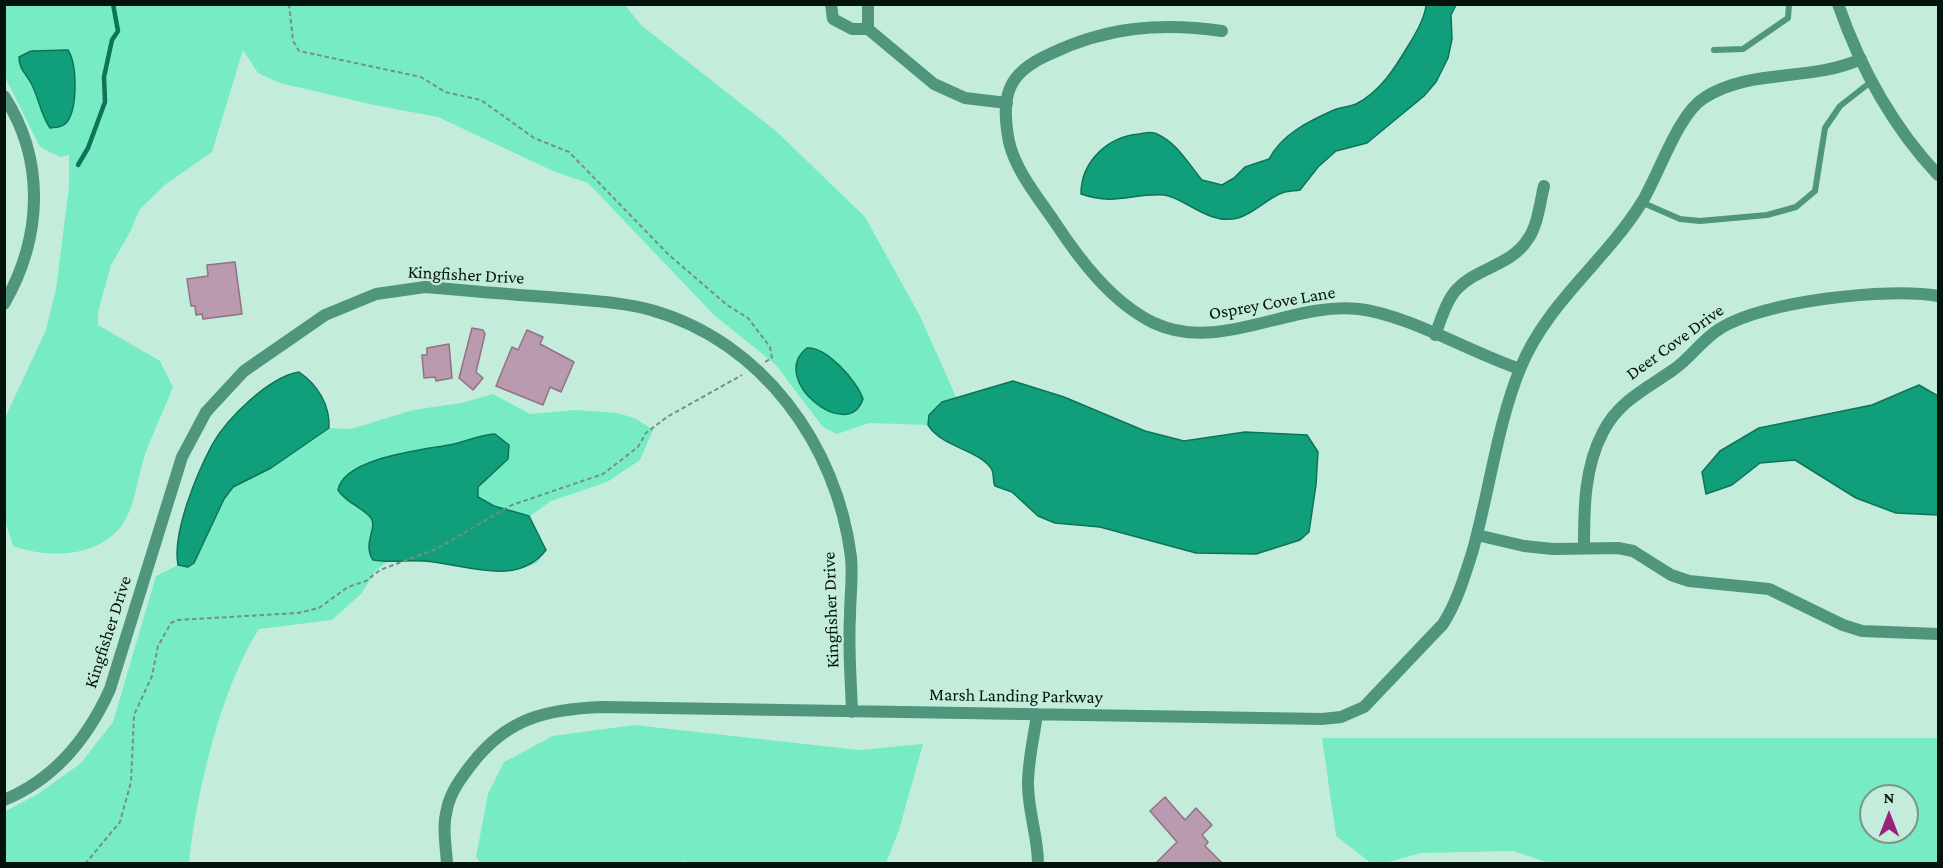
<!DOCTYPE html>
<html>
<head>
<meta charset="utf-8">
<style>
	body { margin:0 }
	#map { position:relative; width:1943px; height:868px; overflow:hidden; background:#c3ecdb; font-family:"Crimson Pro",serif }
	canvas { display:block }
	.frame { position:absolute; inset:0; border:6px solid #05130d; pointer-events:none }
	.north { position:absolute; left:1859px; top:784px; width:60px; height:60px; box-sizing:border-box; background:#c3ecdb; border:2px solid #779589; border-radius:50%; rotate:0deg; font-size:16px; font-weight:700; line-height:24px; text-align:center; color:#05130d }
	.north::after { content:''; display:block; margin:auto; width:21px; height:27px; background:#99227d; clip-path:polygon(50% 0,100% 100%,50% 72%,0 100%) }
</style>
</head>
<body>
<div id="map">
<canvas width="1943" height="868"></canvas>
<div class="frame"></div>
<div class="north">N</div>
</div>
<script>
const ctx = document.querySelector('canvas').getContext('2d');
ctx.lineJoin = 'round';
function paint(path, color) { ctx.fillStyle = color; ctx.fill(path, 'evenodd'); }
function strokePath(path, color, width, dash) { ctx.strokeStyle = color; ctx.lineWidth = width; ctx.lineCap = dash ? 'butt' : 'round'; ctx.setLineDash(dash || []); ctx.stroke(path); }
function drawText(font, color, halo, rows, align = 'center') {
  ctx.font = font + ' "Crimson Pro",serif'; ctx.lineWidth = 4.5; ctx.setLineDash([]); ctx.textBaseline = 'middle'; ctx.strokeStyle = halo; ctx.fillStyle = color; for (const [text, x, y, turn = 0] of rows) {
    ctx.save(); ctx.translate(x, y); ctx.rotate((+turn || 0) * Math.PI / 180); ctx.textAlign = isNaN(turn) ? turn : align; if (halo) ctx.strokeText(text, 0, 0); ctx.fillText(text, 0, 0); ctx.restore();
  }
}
paint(new Path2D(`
	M 5,4 L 625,5 L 641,25 L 776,131 L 865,217 L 920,316 L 956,397 C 941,402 931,408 928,425 L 869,423 L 837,434 L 823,427 L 775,364 L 714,315 L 588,183 L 555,172 L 438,117 L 374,105 L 280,83 L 258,73 L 243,50 L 212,152 L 166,184 L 140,209 L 130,232 L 111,265 L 98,312 L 98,325 L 160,361 L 173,387 C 164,410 153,432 145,455 C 137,477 135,511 119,529 C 94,558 46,558 13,546 L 5,521 L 4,420 L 46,330 L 56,289 L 69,187 L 69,155 L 60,157 L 40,147 L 5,77 Z
	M 493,394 L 530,414 L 575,410 L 618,413 L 636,419 L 653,430 L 640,460 L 607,482 L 551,501 L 530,516 L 546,550 L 537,563 L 511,572 L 424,561 L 387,562 L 375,571 L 362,593 L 332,620 L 259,629 C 221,688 196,793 189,863 L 5,863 L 4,812 L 38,794 L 81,763 L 113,722 L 156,576 L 178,565 L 188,567 L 194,563 L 224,499 L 233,487 L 271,468 L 329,428 L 351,429 L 413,410 L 461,403 Z
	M 634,725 L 859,750 L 923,744 L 899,830 L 886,863 L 687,864 L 685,861 L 669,864 L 482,864 L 476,857 L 488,794 L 504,762 L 553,736 Z
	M 1322,738 L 1938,738 L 1938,863 L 1553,864 L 1513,851 L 1421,853 L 1385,863 L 1371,863 L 1336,836 ZM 1871,796 L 1907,796 L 1907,832 L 1871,832 Z`), '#77ecc4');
const water = new Path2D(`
	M 1426,5 L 1456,5 L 1451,15 L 1452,39 L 1448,58 L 1436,82 L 1424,96 L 1367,143 L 1336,151 L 1318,167 L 1300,190 C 1295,191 1287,191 1282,193 C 1266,199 1255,213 1238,218 C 1209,226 1184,197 1164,195 C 1132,193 1116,206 1081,194 C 1081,162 1107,137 1139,134 C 1145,133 1152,131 1157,134 C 1178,144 1187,162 1202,180 L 1222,185 L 1234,178 L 1245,167 L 1269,159 C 1282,134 1309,121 1334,110 C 1341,107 1349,107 1356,104 C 1380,92 1395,68 1408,46 C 1415,35 1425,18 1426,5 Z
	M 68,50 C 77,64 78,107 67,122 C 62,128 56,127 50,128 C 40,113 39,98 31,83 C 25,72 19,69 19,57 L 31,51 Z
	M 807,348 C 826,346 858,382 863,399 C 848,444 767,379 807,348 Z
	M 299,372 C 318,385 330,405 329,428 L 271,468 L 233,487 L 224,499 L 194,563 L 188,567 L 178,565 C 172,533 197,473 212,445 C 227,418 269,377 299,372 Z
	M 1013,381 L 1064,397 L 1145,431 L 1184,441 L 1245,432 L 1307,435 L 1318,452 L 1316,485 L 1309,532 L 1300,540 L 1256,554 L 1196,553 L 1100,527 L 1055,523 L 1038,516 L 1012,492 L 995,486 C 992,480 995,474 991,468 C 975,448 943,448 928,425 L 929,415 L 942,402 Z
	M 1919,385 L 1938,396 L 1938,515 L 1896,513 L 1856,498 L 1795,460 L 1760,463 L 1732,485 L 1706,494 L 1702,472 L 1720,451 L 1759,428 L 1872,405 Z
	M 495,434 L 509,445 L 508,459 L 478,487 L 478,497 L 494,506 L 529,516 L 546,550 C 517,588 465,564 424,561 C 407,560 390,563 373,560 C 362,544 378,527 371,518 C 362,507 346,503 338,490 C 344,458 422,450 449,445 C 465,442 479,435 495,434 Z`);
paint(water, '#119e7a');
strokePath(water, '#0d7459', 1.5);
strokePath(new Path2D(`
	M 78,165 L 88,148 L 105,102 L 104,77 L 112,40 L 118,31 L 113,4`), '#0d7459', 4.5);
const building = new Path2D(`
	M 235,262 L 242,314 L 203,319 L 202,314 L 196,315 L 195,306 L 191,306 L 187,279 L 208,276 L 207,265 Z
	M 472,328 L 483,330 L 485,334 L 476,372 L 483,378 L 473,390 L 459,378 Z
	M 527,330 L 543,337 L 540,344 L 574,362 L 561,392 L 550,387 L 543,405 L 496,386 L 512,347 L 518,350 Z
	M 449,344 L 452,378 L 436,381 L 435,377 L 424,378 L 422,355 L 427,355 L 427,348 Z
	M 1165,797 L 1185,820 L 1196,808 L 1212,825 L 1202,835 L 1208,842 L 1205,846 L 1223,864 L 1155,864 L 1177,842 L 1150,811 Z`);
paint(building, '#ba9aaf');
strokePath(building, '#907185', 1.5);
strokePath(new Path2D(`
	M 289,4 L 293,41 L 299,51 L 421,77 L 445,92 L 481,100 L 534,138 L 569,152 L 669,255 L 727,305 L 748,318 L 770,347 L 772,358 L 765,362
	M 85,864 L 120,822 L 131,782 L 134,715 L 152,676 L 158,646 L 171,623 L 177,620 L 298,613 L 319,608 L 348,587 L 366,581 L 380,570 L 436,549 L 512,505 L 603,474 L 638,447 L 646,433 L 667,417 L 742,375`), '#739084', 2, [4.5, 3]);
strokePath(new Path2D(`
	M 1714,50 L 1743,49 L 1788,18 L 1789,4
	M 1641,202 L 1680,219 L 1700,221 L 1767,215 L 1796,207 L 1815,191 L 1825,128 L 1840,106 L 1872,81`), '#4f967d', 6);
strokePath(new Path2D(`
	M 831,4 L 833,19 L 852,29 L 868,29
	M 868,4 L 868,29
	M 1838,4 C 1860,67 1893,127 1938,175
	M 868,29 L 934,84 L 965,98 L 1007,103
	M 1222,31 C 1161,22 1106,27 1050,54 C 1034,61 1017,71 1010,88 C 1003,105 1006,126 1009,142 C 1016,171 1037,196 1054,221 C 1079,259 1112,303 1154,323 C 1220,354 1291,301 1359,309 C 1408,315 1470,352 1520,369
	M 4,96 C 46,161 42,238 4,304
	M 1435,335 C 1441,320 1446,301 1457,289 C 1478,267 1511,266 1528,239 C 1538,225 1540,202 1544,186
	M 1477,535 L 1524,546 L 1553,549 L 1618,548 L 1633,551 L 1671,575 L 1689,581 L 1769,589 L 1843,625 L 1862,631 L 1938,634
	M 1584,548 C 1584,509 1584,468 1603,432 C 1619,401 1646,389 1673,370 C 1691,358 1702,339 1721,328 C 1764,301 1889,287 1938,296
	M 1037,714 C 1034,737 1028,761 1028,784 C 1028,812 1038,836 1038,864
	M 4,800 C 55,779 88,738 110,689 L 182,457 L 206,412 L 244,371 L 325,315 L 376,294 L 425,287 C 470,291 516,295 561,298 C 591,301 622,302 651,310 C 762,341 837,445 851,557 C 853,577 850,597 850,616 C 848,648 851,680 852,712
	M 447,864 C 446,845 442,827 447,809 C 450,793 461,778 471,765 C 507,718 546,709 603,707 L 1322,719 L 1341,717 L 1364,707 L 1443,624 C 1457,602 1464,578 1472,553 C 1489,494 1497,425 1520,369 C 1547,302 1605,262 1642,202 C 1659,174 1678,114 1704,98 C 1750,68 1811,82 1861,59`), '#4f967d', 12);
drawText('18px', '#05130d', '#c3ecdb', [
	["Kingfisher Drive",466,275,3],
	["Osprey Cove Lane",1272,303,-10],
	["Deer Cove Drive",1675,342,-36],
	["Kingfisher Drive",831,610,-92],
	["Kingfisher Drive",108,632,-72],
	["Marsh Landing Parkway",1016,696,1]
]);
</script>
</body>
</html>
